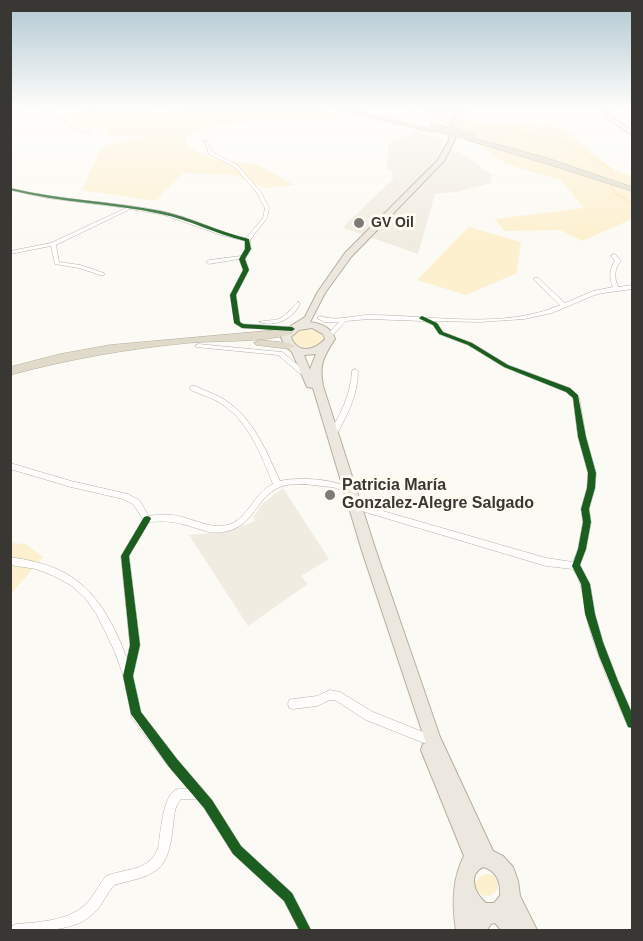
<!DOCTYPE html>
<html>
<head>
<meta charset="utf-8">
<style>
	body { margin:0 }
	#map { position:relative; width:643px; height:941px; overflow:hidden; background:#fcfaf4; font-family:Helvetica,sans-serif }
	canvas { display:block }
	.frame { position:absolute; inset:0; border:12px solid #383733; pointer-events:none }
</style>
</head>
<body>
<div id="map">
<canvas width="643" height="941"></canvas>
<div class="frame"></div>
</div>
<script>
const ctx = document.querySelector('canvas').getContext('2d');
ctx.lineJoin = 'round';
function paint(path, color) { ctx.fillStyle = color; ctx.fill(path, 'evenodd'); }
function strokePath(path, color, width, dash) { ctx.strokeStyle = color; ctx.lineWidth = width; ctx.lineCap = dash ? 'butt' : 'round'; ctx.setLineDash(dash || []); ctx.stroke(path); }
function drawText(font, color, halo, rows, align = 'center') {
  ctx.font = font + ' Helvetica,sans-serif'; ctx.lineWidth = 6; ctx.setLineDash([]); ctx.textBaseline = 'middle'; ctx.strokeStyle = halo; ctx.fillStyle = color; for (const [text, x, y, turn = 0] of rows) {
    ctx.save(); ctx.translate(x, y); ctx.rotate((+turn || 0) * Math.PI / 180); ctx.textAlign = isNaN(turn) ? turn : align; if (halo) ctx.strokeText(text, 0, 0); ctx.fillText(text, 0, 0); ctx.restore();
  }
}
paint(new Path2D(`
	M 422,108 L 469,108 L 462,132 L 448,128 L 450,121 L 426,112 Z
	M 416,132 L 443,139 L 441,146 L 465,155 L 491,174 L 491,183 L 456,192 L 435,194 L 418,254 L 344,228 L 347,223 L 393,179 L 392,171 L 387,171 L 388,144 Z
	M 283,488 L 329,559 L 301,576 L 308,584 L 248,626 L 189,535 L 225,532 L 255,521 L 253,517 L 262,504 Z`), '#f1ece1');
paint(new Path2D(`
	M 83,108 L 170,112 L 187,108 L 317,108 L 355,117 C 300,119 237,116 185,135 L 188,147 L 214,159 L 256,164 L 295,185 L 265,188 L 234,175 L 183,173 L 155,201 L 82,190 L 101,147 L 142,136 L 107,136 L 110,129 L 80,128 L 66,114 L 83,112 Z
	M 466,120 L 561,127 L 614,170 L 632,176 L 632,219 L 582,241 L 560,230 L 504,231 L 495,219 L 584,208 L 561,180 L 506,164 L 462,132 Z
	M 469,227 L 521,242 L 517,273 L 466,295 L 417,280 Z
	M 305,329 L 320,332 L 323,338 L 321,344 L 308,348 L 295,344 L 293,335 Z
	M 11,543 L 26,544 L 43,557 L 11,594 Z
	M476 885a11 11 0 1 1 22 0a11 11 0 1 1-22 0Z`), '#fdf0cf');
strokePath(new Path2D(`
	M 403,108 L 450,123
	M 542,108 L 541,112 L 560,140 L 611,169 L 611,173
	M 469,125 L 557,140
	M 610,184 L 616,194 L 632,203`), '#fde7b1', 1.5);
const street = new Path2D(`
	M 18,108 L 24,108 L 10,114 L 10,111 Z
	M 41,108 L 51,110 L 75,128 L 90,133 L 88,134 C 71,131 68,124 55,115 C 50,112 46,110 41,108 Z
	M 463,108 L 467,108 L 458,129 L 455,130 Z
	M 204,140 L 207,141 L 212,152 L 237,165 L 261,192 L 269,208 L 267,218 L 250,240 L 251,249 L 245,259 L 249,270 L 236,295 L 240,322 L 243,324 L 292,327 L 295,329 L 294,330 L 242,328 L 235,324 L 230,295 L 243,270 L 239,259 L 209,264 L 206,262 L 209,260 L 241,256 L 245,249 L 245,241 L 221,235 L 164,215 L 130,209 L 56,245 L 59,262 L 80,265 L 104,273 L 104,275 L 100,275 L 79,268 L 55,264 L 51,246 L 10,254 L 10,251 L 51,243 L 126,208 L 46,198 L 10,190 L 10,188 C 60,201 112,201 162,211 C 191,217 217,232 246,238 L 263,218 L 265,208 L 257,193 L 235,167 L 209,154 Z
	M 614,254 L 616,255 L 621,261 C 614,269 614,277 618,287 L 632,285 L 632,289 L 597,294 L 552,313 L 524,319 L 480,322 L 434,321 L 437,323 L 443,332 L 472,343 L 508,365 L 570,388 L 579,397 L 586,437 L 596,473 L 595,488 L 589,509 L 591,522 L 586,549 L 580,565 L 590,584 L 595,614 L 603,642 L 618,681 L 632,713 L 632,728 L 628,727 C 614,694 599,661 589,627 C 583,608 585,586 573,569 L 546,566 L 355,509 L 352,508 L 351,506 L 352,504 L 355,503 L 546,558 L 573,562 L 578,549 L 583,522 L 581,509 L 587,488 L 588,473 L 578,437 L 573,398 L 566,392 L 504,367 L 468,345 L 439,334 L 433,325 L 423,321 L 369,319 L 346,321 L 331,337 L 329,338 L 326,336 L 339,322 L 324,322 L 317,318 L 320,316 C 337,322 353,315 370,315 C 430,315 504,330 560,305 L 534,280 L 534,278 L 538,278 L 565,303 L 593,291 L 613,287 C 609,278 609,269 615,261 L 611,256 Z
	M 298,302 L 300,303 C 295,318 275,328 259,322 C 265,320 272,321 279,319 C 287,315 292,307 298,302 Z
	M 198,344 L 282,352 L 311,376 L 308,378 L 298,372 L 278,355 L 196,347 L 195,346 Z
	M 355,369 L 358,371 C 358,395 347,416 335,437 L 329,437 L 328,435 C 340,415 351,395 352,371 Z
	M 191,386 L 195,386 C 205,391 216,394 225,400 C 254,419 266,451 280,481 C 295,477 339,478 350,490 L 349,492 L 346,493 L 336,488 L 331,487 C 316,486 295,481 280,487 C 255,497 255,527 223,532 C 209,535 196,527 182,524 C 171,521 161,521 149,522 L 129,556 L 140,645 L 133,676 L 141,712 L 177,759 L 212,800 L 241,846 L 292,893 L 311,930 L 299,930 L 284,901 L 233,854 L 204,808 L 197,799 L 181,799 C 174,807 174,817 173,826 C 168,874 156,874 114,885 C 107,893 103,904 95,912 C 73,934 39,930 10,930 L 12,926 L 16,924 C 39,922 70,921 87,903 C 95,895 99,884 106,876 C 126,868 149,872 158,848 C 161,835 162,793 178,789 C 178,788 187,789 188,789 L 169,767 L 132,718 L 123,675 L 115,652 L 97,615 L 86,599 L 72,586 L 54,576 L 36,569 L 10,565 L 10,557 C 28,560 45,563 61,571 C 96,588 114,624 127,659 L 130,645 L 121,556 L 143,519 L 133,504 L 123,499 L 71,487 L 10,469 L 10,463 L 71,481 L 128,494 L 139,500 L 149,516 C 160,514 171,514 182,517 C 199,521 215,531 233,523 C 250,514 255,492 273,484 C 260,452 248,419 217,401 C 209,397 199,394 191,390 L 190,388 Z
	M 330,690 L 340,692 L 373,712 L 428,734 L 429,738 L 428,742 L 424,743 L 366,720 L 335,700 L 330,700 L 317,706 L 293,709 L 289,708 L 288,704 L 289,700 L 293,699 L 317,696 Z`);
const secondary = new Path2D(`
	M 600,108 L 605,108 L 612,117 L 632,131 L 632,135 L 608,119 Z`);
const primary = new Path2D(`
	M 458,108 L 464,108 L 454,142 L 444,161 L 351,257 L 325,293 L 310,322 C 322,324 331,327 335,339 C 323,357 319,365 323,386 L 376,551 L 440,737 L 493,851 L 503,856 L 513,867 L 518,881 L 520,896 L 537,930 L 501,930 L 495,923 L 491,924 L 487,930 L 456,930 C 452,905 452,879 464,856 L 421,750 L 423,744 L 426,743 L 362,551 L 313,388 L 307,387 L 292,352 L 285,346 L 281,337 L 286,329 L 305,317 L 317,293 L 345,253 L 438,160 L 448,142 ZM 312,328 L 323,334 L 325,339 C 315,351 297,354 291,337 L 299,330 ZM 316,354 L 310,369 L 310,370 L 304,355 ZM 483,867 C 497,871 501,882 500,896 L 494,903 L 486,903 C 475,894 467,875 483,867 Z`);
const highway = new Path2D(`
	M 332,108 L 345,108 L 435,130 L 432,132 Z
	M 466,136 L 547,158 L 632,187 L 632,191 L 541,162 L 464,139 L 464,137 Z
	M 289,329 L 293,330 L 293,334 C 259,343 222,340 187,343 C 127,349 69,359 10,375 L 10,367 L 60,354 L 110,345 Z
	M 260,340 L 289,343 L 295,346 L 289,349 L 256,345 L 254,343 Z`);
strokePath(street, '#b2b1ac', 1);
strokePath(secondary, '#b2b1ac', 2);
strokePath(primary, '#b6af9e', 2);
strokePath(highway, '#b6af9e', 1);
paint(street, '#fffefd');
paint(secondary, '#f5f3ee');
paint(primary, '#ece8df');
paint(highway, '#dfdaca');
const highwayBridge = new Path2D(`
	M 433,127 L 474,137`);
strokePath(highwayBridge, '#b6af9e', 8, []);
strokePath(highwayBridge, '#dfdaca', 8);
paint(new Path2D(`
	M 10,188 C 60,200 111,201 161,211 C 191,217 219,232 249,239 L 251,249 L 245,259 L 249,270 L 236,295 L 240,322 L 243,324 L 292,327 L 295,329 L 292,331 L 242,328 L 234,323 L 230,295 L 243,270 L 239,259 L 245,249 L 245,241 C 216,234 190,220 161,214 C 111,203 60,203 10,190 Z
	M 422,316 L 437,323 L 443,332 L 472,343 L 508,365 L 570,388 L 578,395 L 586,437 L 596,473 L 595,488 L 589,509 L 591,522 L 586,549 L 580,565 L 590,584 L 595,614 L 603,642 L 618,681 L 632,713 L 632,728 L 628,727 L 599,656 L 585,614 L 581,584 L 572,566 L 578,549 L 583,522 L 581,509 L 587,488 L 588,473 L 578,437 L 573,398 L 566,392 L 504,367 L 468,345 L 439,334 L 433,325 L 420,319 L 419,318 Z
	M 147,516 L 150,517 L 151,519 L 129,556 L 140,645 L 133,676 L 141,712 L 177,759 L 212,800 L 241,846 L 292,893 L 311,930 L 299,930 L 284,901 L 233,854 L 204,808 L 169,767 L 131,714 L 123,676 L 130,645 L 121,556 L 144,517 Z`), '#1b5e20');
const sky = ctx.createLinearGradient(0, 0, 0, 240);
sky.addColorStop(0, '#b0c8d2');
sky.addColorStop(0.45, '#fefdfa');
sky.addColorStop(1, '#fefdfa00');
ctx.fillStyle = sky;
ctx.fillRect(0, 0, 643, 240);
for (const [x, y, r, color] of [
	[359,223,6,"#7d7b77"],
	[330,495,6,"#7d7b77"]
]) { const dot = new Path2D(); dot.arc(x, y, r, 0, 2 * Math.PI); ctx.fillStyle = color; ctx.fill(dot); strokePath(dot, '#fffbf1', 2); }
drawText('bold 14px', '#383733', '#fffbf1', [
	["GV Oil",371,223]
], 'left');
drawText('bold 16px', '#383733', '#fffbf1', [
	["Patricia María",342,486],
	["Gonzalez-Alegre Salgado",342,504]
], 'left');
</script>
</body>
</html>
